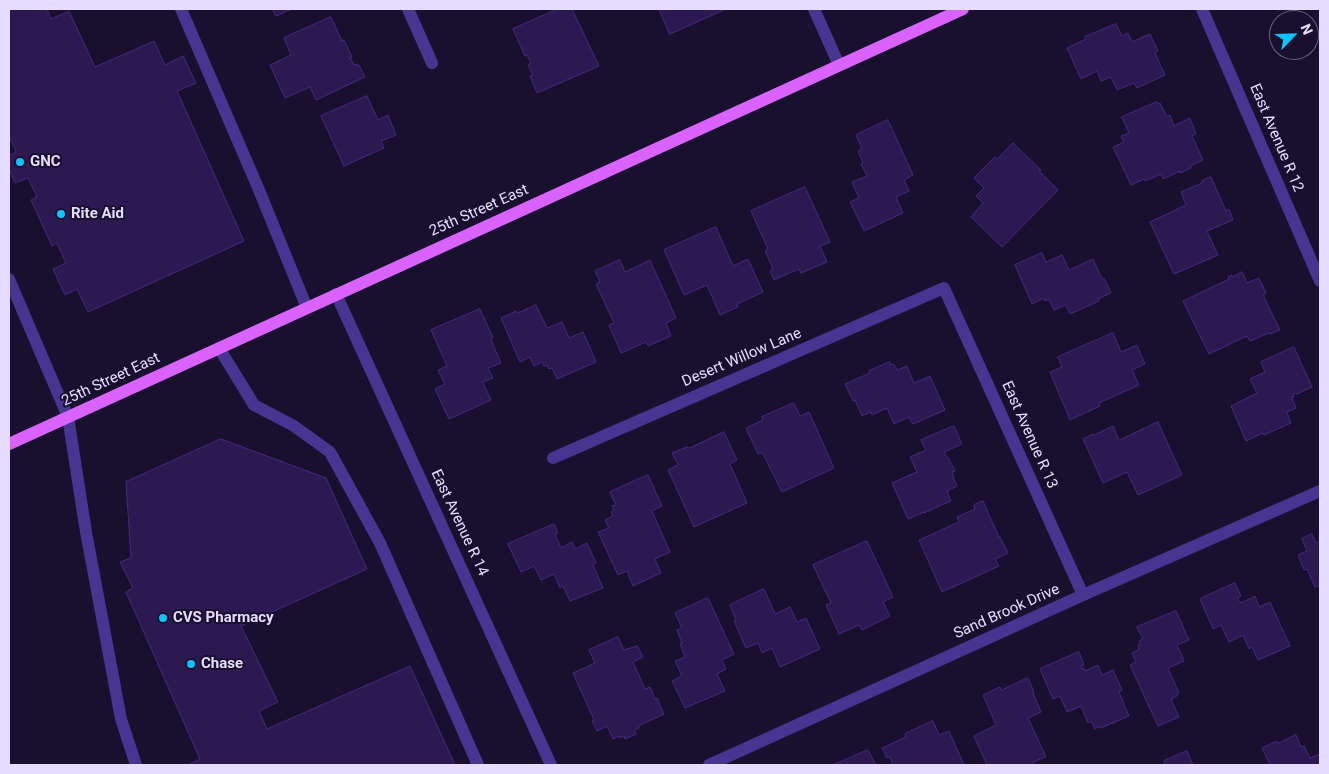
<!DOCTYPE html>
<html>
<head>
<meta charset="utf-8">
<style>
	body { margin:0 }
	#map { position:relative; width:1329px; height:774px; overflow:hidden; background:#190f2e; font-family:Roboto,sans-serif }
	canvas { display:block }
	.frame { position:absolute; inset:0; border:10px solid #e5dcff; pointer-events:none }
	.north { position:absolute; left:1269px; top:10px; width:50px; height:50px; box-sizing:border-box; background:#190f2e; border:1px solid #6b6182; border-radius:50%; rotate:66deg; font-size:14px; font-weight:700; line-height:20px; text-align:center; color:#e5dcff }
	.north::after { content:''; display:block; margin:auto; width:18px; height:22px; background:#08c4ff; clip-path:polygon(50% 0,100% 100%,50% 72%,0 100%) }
</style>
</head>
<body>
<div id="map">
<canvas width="1329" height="774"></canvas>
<div class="frame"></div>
<div class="north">N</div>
</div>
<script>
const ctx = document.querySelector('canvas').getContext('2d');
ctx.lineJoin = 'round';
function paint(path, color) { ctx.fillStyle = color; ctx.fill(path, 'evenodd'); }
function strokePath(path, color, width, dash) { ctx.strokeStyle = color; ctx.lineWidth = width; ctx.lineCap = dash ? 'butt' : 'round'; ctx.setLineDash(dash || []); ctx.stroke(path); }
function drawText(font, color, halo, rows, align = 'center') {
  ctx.font = font + ' Roboto,sans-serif'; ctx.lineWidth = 4; ctx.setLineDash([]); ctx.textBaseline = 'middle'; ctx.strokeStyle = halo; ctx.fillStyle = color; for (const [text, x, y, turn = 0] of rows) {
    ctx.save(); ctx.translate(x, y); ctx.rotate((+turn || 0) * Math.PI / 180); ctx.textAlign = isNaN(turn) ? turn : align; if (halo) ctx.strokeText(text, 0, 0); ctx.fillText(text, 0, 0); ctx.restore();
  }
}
const building = new Path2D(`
	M 9,9 L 47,9 L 51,19 L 69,11 L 95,67 L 154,41 L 165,65 L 183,56 L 196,83 L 177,91 L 244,241 L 88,312 L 77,289 L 65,295 L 53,269 L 66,263 L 57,243 L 52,246 L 31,200 L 37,197 L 28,178 L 15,183 L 9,169 L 9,156 L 16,152 L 9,135 Z
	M 273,9 L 292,9 L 276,16 Z
	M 558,9 L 572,9 L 599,66 L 537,93 L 530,76 L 533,75 L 528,65 L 531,63 L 527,55 L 525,56 L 513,29 Z
	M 659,9 L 726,9 L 670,34 Z
	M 331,17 L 342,41 L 344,40 L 352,57 L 350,58 L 354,65 L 357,64 L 357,66 L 359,65 L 365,77 L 316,100 L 310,87 L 285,98 L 270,65 L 291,55 L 284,38 Z
	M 1116,24 L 1122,36 L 1128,33 L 1132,42 L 1150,34 L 1158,51 L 1155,53 L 1165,75 L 1137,88 L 1134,83 L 1117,90 L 1111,77 L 1101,81 L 1097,71 L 1081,79 L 1067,48 L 1086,39 L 1085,37 Z
	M 367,96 L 378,120 L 388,115 L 396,135 L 381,141 L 384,148 L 344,166 L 321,116 Z
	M 1157,102 L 1158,104 L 1160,103 L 1167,117 L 1170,115 L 1174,126 L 1190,118 L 1196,134 L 1192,136 L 1203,160 L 1190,166 L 1191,168 L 1180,173 L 1180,171 L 1163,179 L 1161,174 L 1145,181 L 1144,179 L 1131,185 L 1113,147 L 1124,142 L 1121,136 L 1129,133 L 1122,117 Z
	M 888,120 L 913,175 L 904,180 L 909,191 L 896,197 L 903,213 L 864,231 L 850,202 L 859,198 L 852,182 L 867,176 L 861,164 L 863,163 L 858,151 L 862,149 L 856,135 Z
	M 1013,143 L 1041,170 L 1039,171 L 1058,190 L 1002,247 L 971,217 L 983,203 L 976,196 L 984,188 L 974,178 L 995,157 L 997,159 Z
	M 1211,177 L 1226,211 L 1229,209 L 1233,220 L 1207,231 L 1218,255 L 1174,274 L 1150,222 L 1186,205 L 1181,192 L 1202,183 L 1202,181 Z
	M 805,187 L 830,242 L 820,246 L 827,262 L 801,273 L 799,269 L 774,280 L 770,271 L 773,269 L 765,251 L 768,249 L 751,211 Z
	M 716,227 L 733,266 L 748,259 L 763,292 L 737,304 L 738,307 L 720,315 L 707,285 L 684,295 L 664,250 Z
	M 1042,253 L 1046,262 L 1062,255 L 1069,270 L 1093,259 L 1102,279 L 1104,278 L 1111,293 L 1098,299 L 1099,301 L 1070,314 L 1066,305 L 1054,310 L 1049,299 L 1045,301 L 1044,298 L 1032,304 L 1015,265 Z
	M 620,260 L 625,272 L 650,260 L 676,318 L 666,323 L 671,336 L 648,346 L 646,342 L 621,353 L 609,325 L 614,323 L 596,284 L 600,282 L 595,271 Z
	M 1242,272 L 1247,283 L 1259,278 L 1266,293 L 1263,295 L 1280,330 L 1270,334 L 1269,333 L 1250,341 L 1247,336 L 1209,354 L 1183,301 L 1229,279 L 1228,277 L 1232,275 L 1232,277 Z
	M 536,305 L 547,328 L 562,322 L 569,338 L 583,332 L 596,362 L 557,379 L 552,368 L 549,369 L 547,365 L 544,366 L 542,362 L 534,366 L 530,357 L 520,362 L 501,318 L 516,311 L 517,313 Z
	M 480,309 L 493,338 L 491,340 L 501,363 L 488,368 L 493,378 L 483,382 L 491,400 L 449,419 L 435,389 L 445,384 L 438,370 L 447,366 L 431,330 Z
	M 1113,333 L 1121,352 L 1137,345 L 1145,364 L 1132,370 L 1139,385 L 1099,403 L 1100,406 L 1070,420 L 1050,372 L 1062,367 L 1058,357 Z
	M 1294,347 L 1312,387 L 1297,394 L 1296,393 L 1293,394 L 1294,397 L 1292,398 L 1296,408 L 1287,412 L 1291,423 L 1264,435 L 1263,433 L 1246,441 L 1231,406 L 1257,393 L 1250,379 L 1265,372 L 1261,362 Z
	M 890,362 L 891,365 L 894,364 L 897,370 L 907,366 L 914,383 L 930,376 L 945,410 L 913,424 L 909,417 L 894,424 L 887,408 L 872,415 L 871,412 L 862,416 L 855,400 L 853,401 L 845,384 L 870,373 L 869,371 Z
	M 794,403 L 800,416 L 809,412 L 834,468 L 782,492 L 762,452 L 758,454 L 746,428 L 763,420 L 762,417 Z
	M 1158,422 L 1182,475 L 1138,495 L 1127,472 L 1103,483 L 1083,439 L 1093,434 L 1094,435 L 1113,426 L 1119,440 Z
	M 954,426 L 962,444 L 944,452 L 947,458 L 948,457 L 955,471 L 952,472 L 954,476 L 953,477 L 957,486 L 947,491 L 951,501 L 924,513 L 924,512 L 908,519 L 892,483 L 917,472 L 910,457 L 926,450 L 921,440 Z
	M 724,432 L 737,460 L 730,464 L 747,503 L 694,527 L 668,470 L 678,465 L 672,453 L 687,447 L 689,448 Z
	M 221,439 L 326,478 L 367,569 L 241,626 L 278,702 L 259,711 L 267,729 L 410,666 L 455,765 L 188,765 L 200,759 L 126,592 L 133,588 L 120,562 L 131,558 L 126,482 Z
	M 648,475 L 662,506 L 652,511 L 670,552 L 655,559 L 661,573 L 633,586 L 627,571 L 618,575 L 598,532 L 609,528 L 605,520 L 613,516 L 611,512 L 614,510 L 612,506 L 616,505 L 610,492 Z
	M 983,501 L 999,537 L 1000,537 L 1008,553 L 995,559 L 999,566 L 942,592 L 919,540 L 959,522 L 957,517 L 975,509 L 974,505 Z
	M 554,524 L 558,533 L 555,534 L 561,548 L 572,542 L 575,549 L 587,543 L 596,563 L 593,565 L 603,588 L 570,601 L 563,586 L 560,588 L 554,574 L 541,580 L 534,566 L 521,572 L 508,544 Z
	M 1312,534 L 1316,543 L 1320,541 L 1320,587 L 1319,587 L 1318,586 L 1315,587 L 1307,569 L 1304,570 L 1298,555 L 1307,551 L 1302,539 Z
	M 867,541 L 893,597 L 883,602 L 890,616 L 862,630 L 859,625 L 839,634 L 826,605 L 831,603 L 813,565 Z
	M 1235,583 L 1241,596 L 1237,598 L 1241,603 L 1255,596 L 1259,607 L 1270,602 L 1290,646 L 1258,660 L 1252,647 L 1249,649 L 1243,635 L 1229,642 L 1221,625 L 1213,629 L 1200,599 Z
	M 764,589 L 775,614 L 790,607 L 797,622 L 806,618 L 820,649 L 780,667 L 772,648 L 762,653 L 758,643 L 746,648 L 734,621 L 736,620 L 730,605 Z
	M 708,598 L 734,654 L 722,660 L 726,669 L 717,674 L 725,691 L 685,708 L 672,681 L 682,676 L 675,661 L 685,657 L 680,644 L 682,643 L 677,630 L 682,628 L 675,613 Z
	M 1176,611 L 1189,640 L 1177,645 L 1184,661 L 1168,668 L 1179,693 L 1177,694 L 1177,696 L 1171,699 L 1179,717 L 1158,726 L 1130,665 L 1136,662 L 1132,653 L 1139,649 L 1138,645 L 1141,644 L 1139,641 L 1143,639 L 1137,627 Z
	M 618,637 L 624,650 L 637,646 L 643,657 L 633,662 L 645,689 L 650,687 L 655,699 L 657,698 L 664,714 L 638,726 L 639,728 L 634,730 L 636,734 L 625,739 L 624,736 L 620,738 L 619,736 L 613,739 L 607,726 L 597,731 L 592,721 L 594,720 L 573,673 L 595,663 L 589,650 Z
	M 1079,652 L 1084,665 L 1081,666 L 1082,669 L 1084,668 L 1085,671 L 1098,665 L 1102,675 L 1113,670 L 1122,690 L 1119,692 L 1129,716 L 1101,728 L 1100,726 L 1095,729 L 1091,721 L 1088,723 L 1081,706 L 1067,712 L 1060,696 L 1053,699 L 1040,669 Z
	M 1028,678 L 1034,692 L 1033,693 L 1041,712 L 1028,718 L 1046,757 L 1033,762 L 1035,765 L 987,765 L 974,736 L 996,725 L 983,695 L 1000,687 L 1001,690 Z
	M 933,721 L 939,735 L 949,731 L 964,765 L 893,765 L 890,757 L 887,758 L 882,748 L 906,737 L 905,734 Z
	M 1296,735 L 1301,747 L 1304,746 L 1310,758 L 1320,754 L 1320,765 L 1270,765 L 1262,748 L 1277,741 L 1278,743 Z
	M 868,750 L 876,765 L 833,765 Z
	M 1187,751 L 1193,765 L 1165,765 L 1164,761 Z`);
paint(building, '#2c1951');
strokePath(building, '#46297f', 1);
strokePath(new Path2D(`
	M 181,9 L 259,190 L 307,308
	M 408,9 L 432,63
	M 814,9 L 839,65
	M 1202,9 L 1320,281
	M 9,279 L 68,417 L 86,532 L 121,719 L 136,765
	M 336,294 L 551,765
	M 219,348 L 254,405 L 294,426 L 330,452 L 380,543 L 478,765
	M 553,458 L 944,288 L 1083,595
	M 709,765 L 1083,595 L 1320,491`), '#463691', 12);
strokePath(new Path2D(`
	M 9,444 L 963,9`), '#da63ff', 12);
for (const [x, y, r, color] of [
	[20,162,5,"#08c4ff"],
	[61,214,5,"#08c4ff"],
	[163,618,5,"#08c4ff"],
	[191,664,5,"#08c4ff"]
]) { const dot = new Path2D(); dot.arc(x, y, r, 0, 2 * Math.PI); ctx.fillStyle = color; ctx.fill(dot); strokePath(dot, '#190f2e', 2); }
drawText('15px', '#e5dcff', '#190f2e', [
	["East Avenue R 12",1276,138,67],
	["25th Street East",479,211,-24],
	["Desert Willow Lane",742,358,-23],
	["25th Street East",111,380,-25],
	["East Avenue R 13",1029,435,66],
	["East Avenue R 14",459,523,65],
	["Sand Brook Drive",1007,612,-24]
]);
drawText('bold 15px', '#e5dcff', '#190f2e', [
	["GNC",30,162],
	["Rite Aid",71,214],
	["CVS Pharmacy",173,618],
	["Chase",201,664]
], 'left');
</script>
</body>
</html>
